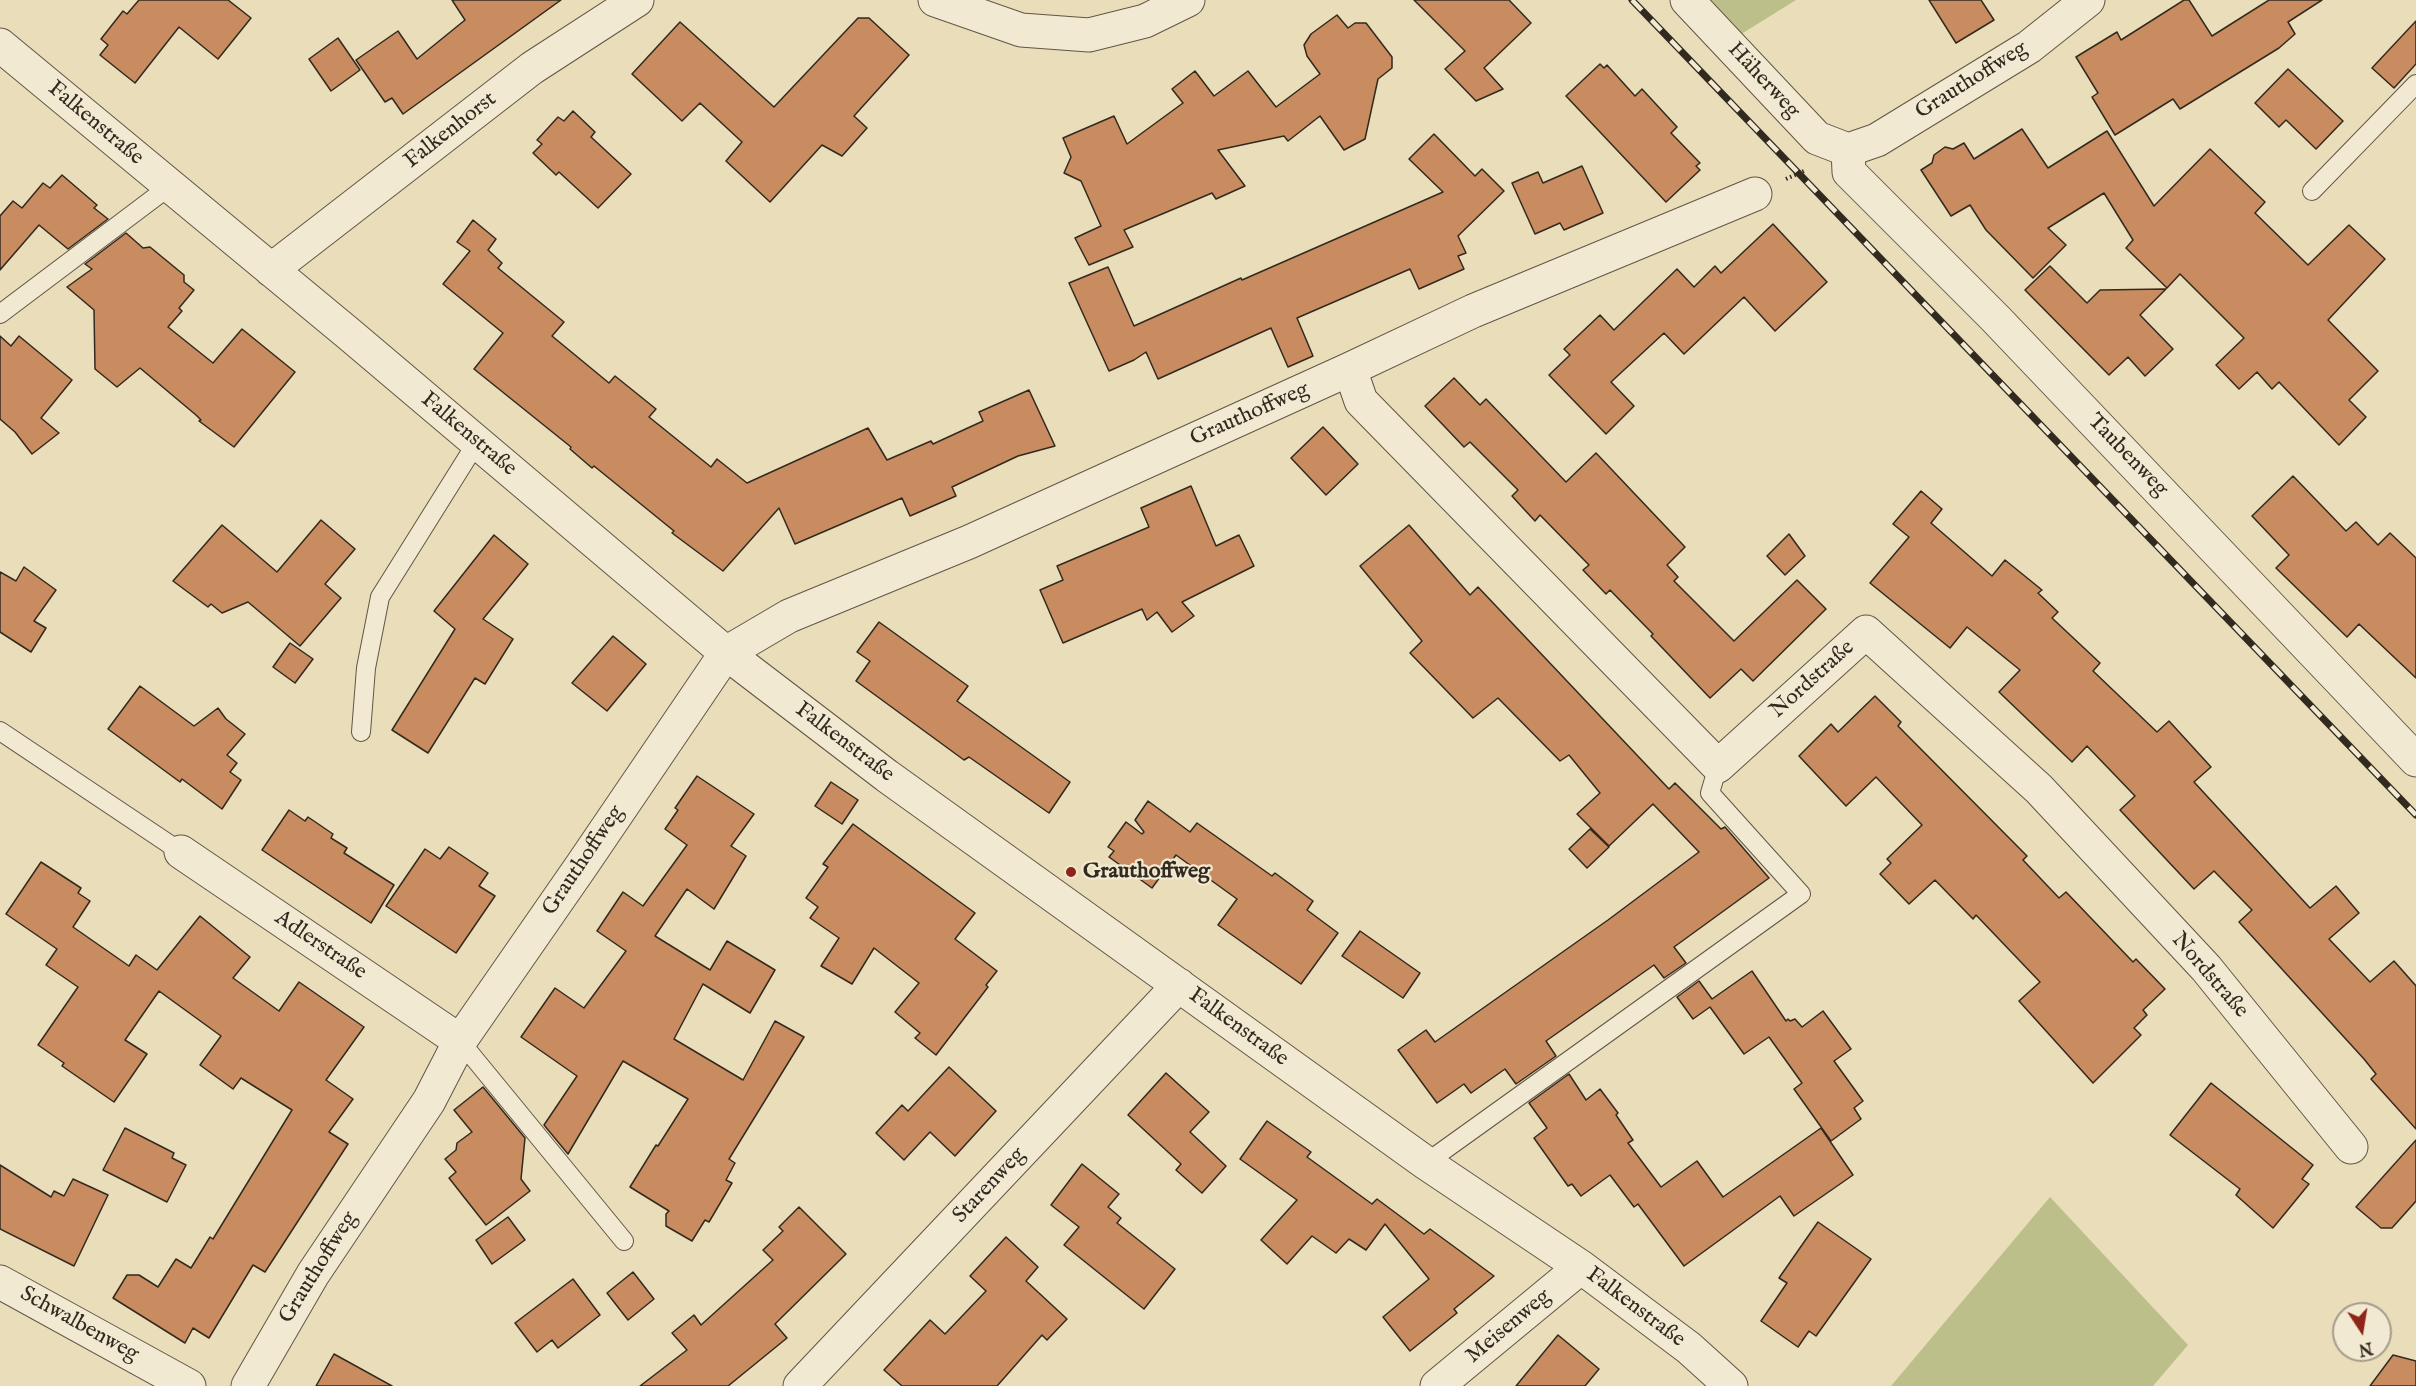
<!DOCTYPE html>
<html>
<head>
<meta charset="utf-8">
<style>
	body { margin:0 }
	#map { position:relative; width:2416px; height:1386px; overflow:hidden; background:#eaddba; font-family:"IM FELL English",serif }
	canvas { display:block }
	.north { position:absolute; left:2332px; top:1302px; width:60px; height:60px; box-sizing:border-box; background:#f1e9d2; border:2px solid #a59c8a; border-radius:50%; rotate:168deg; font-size:16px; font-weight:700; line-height:24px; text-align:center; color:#32291f }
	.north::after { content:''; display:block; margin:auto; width:21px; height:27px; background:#8f2418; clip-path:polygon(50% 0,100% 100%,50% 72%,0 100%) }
</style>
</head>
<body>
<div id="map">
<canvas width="2416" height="1386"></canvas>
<div class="north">N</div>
</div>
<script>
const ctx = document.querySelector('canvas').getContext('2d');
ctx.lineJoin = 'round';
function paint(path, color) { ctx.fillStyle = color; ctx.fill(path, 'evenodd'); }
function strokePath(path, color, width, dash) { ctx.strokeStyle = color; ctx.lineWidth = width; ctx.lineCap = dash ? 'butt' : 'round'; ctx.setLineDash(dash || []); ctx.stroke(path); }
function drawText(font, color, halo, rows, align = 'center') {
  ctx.font = font + ' "IM FELL English",serif'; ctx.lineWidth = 4.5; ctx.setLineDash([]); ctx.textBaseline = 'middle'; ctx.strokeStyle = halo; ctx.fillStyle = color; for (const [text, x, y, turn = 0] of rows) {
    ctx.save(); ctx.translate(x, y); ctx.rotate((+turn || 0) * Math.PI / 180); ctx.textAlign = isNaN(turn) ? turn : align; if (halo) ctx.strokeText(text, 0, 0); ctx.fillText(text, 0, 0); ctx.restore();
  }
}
paint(new Path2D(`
	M 1704,0 L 1796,0 L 1738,36 Z
	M 2050,1197 L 2188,1345 L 2153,1386 L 1891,1386 Z`), '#bdbf8b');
const building = new Path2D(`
	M 139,0 L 228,0 L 251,18 L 218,59 L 179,27 L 135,83 L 100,55 L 108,45 L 101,39 L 123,11 L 127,14 Z
	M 452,0 L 561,0 L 403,114 L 392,98 L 385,102 L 356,60 L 398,31 L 417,59 L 465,20 Z
	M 1414,0 L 1509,0 L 1531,23 L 1484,68 L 1503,89 L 1476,101 L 1445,69 L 1465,51 Z
	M 1929,0 L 1981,0 L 1994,20 L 1956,43 Z
	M 2184,0 L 2189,0 L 2212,36 L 2269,0 L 2322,0 L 2288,22 L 2295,34 L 2279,48 L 2180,109 L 2173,99 L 2115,135 L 2092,97 L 2098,93 L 2076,57 L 2117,32 L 2121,40 Z
	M 1337,15 L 1348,28 L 1355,23 L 1366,23 L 1392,57 L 1392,68 L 1378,79 L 1365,139 L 1344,150 L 1320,116 L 1288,141 L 1284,136 L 1218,150 L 1245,186 L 1216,199 L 1212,193 L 1124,230 L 1133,247 L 1089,265 L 1075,238 L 1101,226 L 1081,181 L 1064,173 L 1071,157 L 1063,138 L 1114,116 L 1127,144 L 1183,103 L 1172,89 L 1195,71 L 1214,96 L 1248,71 L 1276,107 L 1320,74 L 1307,56 L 1304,45 L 1311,34 Z
	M 858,18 L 869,18 L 909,55 L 854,116 L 867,128 L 842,156 L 822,145 L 770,202 L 726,161 L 742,142 L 700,103 L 682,121 L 632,74 L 680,22 L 774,107 Z
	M 2416,21 L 2416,64 L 2394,88 L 2372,68 Z
	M 338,38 L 360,70 L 331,91 L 309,59 Z
	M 1600,64 L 1604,68 L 1607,65 L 1635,96 L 1642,89 L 1677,127 L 1671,133 L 1700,163 L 1696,166 L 1700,170 L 1666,202 L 1566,96 Z
	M 2288,69 L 2343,121 L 2316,149 L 2286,120 L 2279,127 L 2255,103 Z
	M 573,111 L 595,132 L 591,137 L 631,174 L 598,208 L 559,172 L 556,175 L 533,153 L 542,144 L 537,140 L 558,117 L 564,121 Z
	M 2022,129 L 2048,168 L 2107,131 L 2154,206 L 2210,149 L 2265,202 L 2255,213 L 2308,265 L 2349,225 L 2385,259 L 2328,320 L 2378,371 L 2349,400 L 2366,417 L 2339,445 L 2279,382 L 2272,389 L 2257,372 L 2239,389 L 2216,365 L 2244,338 L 2180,274 L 2167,288 L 2126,248 L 2133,240 L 2104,193 L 2048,228 L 2066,245 L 2033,278 L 1986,230 L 1970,205 L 1951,216 L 1921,170 L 1932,163 L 1934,155 L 1945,147 L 1953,149 L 1964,143 L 1974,159 Z
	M 1434,134 L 1475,176 L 1482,169 L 1504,191 L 1458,236 L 1466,253 L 1458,256 L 1464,269 L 1419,289 L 1410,269 L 1297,318 L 1313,356 L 1288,367 L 1271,328 L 1158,379 L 1146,352 L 1134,360 L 1109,371 L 1069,283 L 1108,267 L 1134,326 L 1241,278 L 1242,280 L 1443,192 L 1409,159 Z
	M 1582,166 L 1603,213 L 1564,230 L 1560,223 L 1535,234 L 1512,183 L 1538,172 L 1543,183 Z
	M 62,175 L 97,205 L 94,208 L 108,219 L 68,249 L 39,225 L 0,270 L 0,216 L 13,201 L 22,208 L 43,183 L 50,188 Z
	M 473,220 L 496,239 L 488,250 L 502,263 L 498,268 L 564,322 L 552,336 L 609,383 L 615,376 L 656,409 L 649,417 L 711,467 L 717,459 L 747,483 L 868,428 L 887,460 L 931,441 L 933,444 L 983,421 L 979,412 L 1029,390 L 1055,446 L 1018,456 L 952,487 L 956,496 L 910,516 L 902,498 L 795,544 L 779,508 L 723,571 L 672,533 L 674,531 L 594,466 L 592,468 L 570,449 L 571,447 L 474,369 L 503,333 L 443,284 L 470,251 L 457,242 Z
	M 1773,224 L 1827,282 L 1775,331 L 1744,297 L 1684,354 L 1664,333 L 1611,382 L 1634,406 L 1606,434 L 1549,375 L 1570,355 L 1564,349 L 1600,315 L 1614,330 L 1677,269 L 1694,287 L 1715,266 L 1721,273 Z
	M 126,233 L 143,248 L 150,247 L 184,275 L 184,282 L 194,290 L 179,308 L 182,311 L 168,327 L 213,363 L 242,329 L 295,372 L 234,447 L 199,421 L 201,420 L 196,415 L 140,368 L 117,387 L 95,369 L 94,310 L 67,287 L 92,269 L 85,264 Z
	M 2050,266 L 2087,303 L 2100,290 L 2166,289 L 2140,315 L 2173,349 L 2145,376 L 2128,357 L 2109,375 L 2025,290 Z
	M 0,336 L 11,346 L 19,336 L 72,380 L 41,418 L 59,433 L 32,454 L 15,432 L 0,419 Z
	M 1454,378 L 1480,405 L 1486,399 L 1566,482 L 1596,453 L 1685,547 L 1667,565 L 1678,577 L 1674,581 L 1734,641 L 1797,580 L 1826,609 L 1753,681 L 1741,669 L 1710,698 L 1651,636 L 1653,634 L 1610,590 L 1606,594 L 1583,570 L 1589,565 L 1540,515 L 1535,521 L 1522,507 L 1512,496 L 1518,490 L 1470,442 L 1464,447 L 1425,406 Z
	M 1323,427 L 1358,464 L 1326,495 L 1291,458 Z
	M 2293,476 L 2346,531 L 2356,522 L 2378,545 L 2390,533 L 2416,558 L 2416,678 L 2359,624 L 2347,637 L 2276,568 L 2289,555 L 2252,516 Z
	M 1191,486 L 1216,546 L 1239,535 L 1254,566 L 1182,602 L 1194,616 L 1172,632 L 1157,612 L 1147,620 L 1142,609 L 1063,643 L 1040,590 L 1063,580 L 1057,566 L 1149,527 L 1141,508 Z
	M 1921,491 L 1942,509 L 1931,523 L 1992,576 L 2005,560 L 2042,590 L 2038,593 L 2058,612 L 2052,618 L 2100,663 L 2093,671 L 2157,732 L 2169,721 L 2211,767 L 2194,782 L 2310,908 L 2336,886 L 2359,913 L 2329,939 L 2370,982 L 2394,961 L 2416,986 L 2416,1129 L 2371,1079 L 2376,1074 L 2364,1059 L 2239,922 L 2252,910 L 2214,871 L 2194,889 L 2120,810 L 2135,796 L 2087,746 L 2072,762 L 1999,692 L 2020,670 L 1967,627 L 1950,648 L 1870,583 L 1909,537 L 1893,524 Z
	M 321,520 L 355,549 L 325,584 L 341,598 L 300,646 L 248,602 L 222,613 L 211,604 L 208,607 L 173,581 L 222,525 L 277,572 Z
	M 1409,525 L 1470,595 L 1478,587 L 1669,789 L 1675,783 L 1721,829 L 1725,827 L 1769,878 L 1674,947 L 1686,963 L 1664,978 L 1654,965 L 1546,1041 L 1556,1056 L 1516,1084 L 1505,1069 L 1471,1093 L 1464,1084 L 1437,1103 L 1398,1050 L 1426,1030 L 1435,1042 L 1608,920 L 1699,852 L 1653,804 L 1609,846 L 1577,814 L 1600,793 L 1569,755 L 1560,761 L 1498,698 L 1473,718 L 1410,653 L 1422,641 L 1360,566 Z
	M 1789,534 L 1805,556 L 1785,575 L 1767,556 Z
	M 494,535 L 528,564 L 483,619 L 513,639 L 485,684 L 475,678 L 428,753 L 392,730 L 455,629 L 434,611 Z
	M 24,567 L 56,590 L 34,621 L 46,628 L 31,652 L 0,632 L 0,572 L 16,581 Z
	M 879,622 L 968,686 L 957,701 L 1070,782 L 1049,813 L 969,757 L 964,760 L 856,681 L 870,661 L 857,652 Z
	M 613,636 L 646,664 L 607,711 L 572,683 Z
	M 290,643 L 313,659 L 295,683 L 273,667 Z
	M 140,686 L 194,726 L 218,708 L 226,719 L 245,734 L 227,755 L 237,763 L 230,772 L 241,780 L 222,809 L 182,779 L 180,782 L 108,729 Z
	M 1875,696 L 1901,722 L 1898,726 L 2027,856 L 2023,860 L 2059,898 L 2066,892 L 2133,962 L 2136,959 L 2165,989 L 2143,1010 L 2147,1015 L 2134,1028 L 2141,1035 L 2093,1083 L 2019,1001 L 2040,982 L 1976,915 L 1973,919 L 1935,880 L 1909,904 L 1880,874 L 1891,863 L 1887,859 L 1922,825 L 1876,777 L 1846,806 L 1799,756 L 1831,724 L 1838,732 Z
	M 697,776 L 754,814 L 731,846 L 746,856 L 714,909 L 687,889 L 655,936 L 710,970 L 727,941 L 775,970 L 750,1013 L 703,984 L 674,1039 L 743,1080 L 775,1021 L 804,1037 L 729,1159 L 735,1163 L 726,1180 L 732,1183 L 709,1222 L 705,1220 L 692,1241 L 666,1226 L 666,1214 L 669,1211 L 630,1187 L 656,1145 L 658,1146 L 688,1099 L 623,1061 L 568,1154 L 544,1125 L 577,1076 L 521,1037 L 555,988 L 584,1008 L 626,951 L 597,931 L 623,892 L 643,906 L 687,845 L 665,829 L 678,810 L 675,808 Z
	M 831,782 L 858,800 L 842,824 L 815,806 Z
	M 1148,801 L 1190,832 L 1197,823 L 1272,876 L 1275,873 L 1313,901 L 1307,910 L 1338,933 L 1301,984 L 1218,925 L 1237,899 L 1176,855 L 1152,888 L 1109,857 L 1114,851 L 1108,847 L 1126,822 L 1142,834 L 1144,832 L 1135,820 Z
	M 289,810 L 305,821 L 308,817 L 333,834 L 331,838 L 347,848 L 344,853 L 394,885 L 371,923 L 262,850 Z
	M 853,824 L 975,913 L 955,939 L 997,971 L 986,985 L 988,987 L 936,1055 L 915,1038 L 920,1033 L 895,1012 L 919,983 L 874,948 L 852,984 L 821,966 L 839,938 L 810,918 L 818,907 L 806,898 L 828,867 L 823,864 Z
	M 1590,829 L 1609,847 L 1587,868 L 1569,849 Z
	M 449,847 L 488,873 L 479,886 L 495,896 L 456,953 L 386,906 L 425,849 L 440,859 Z
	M 41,862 L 81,888 L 78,893 L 90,901 L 73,927 L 129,966 L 136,955 L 157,970 L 200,916 L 250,957 L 233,978 L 279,1011 L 299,982 L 364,1027 L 326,1080 L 353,1099 L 329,1132 L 348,1144 L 265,1272 L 253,1265 L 209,1338 L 193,1328 L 185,1343 L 113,1298 L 127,1275 L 139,1275 L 158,1287 L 176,1259 L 191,1268 L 210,1237 L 213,1239 L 292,1110 L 241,1078 L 233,1089 L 200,1065 L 221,1036 L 159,991 L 125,1040 L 147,1054 L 114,1102 L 62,1066 L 64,1063 L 38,1045 L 78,987 L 46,965 L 57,949 L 6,914 Z
	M 1360,931 L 1420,973 L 1403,998 L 1342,956 Z
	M 1752,971 L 1786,1021 L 1788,1019 L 1790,1021 L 1795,1019 L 1802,1027 L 1823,1011 L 1851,1049 L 1834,1061 L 1863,1101 L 1854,1108 L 1861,1119 L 1831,1141 L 1794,1089 L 1802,1083 L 1769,1037 L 1744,1054 L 1710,1007 L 1693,1019 L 1677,997 L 1699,981 L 1712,999 Z
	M 949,1067 L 996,1111 L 955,1156 L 930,1132 L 904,1160 L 876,1133 L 902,1105 L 908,1111 Z
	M 1166,1073 L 1209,1112 L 1190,1132 L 1226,1166 L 1202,1193 L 1176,1170 L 1181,1164 L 1128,1115 Z
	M 1569,1074 L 1586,1100 L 1600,1089 L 1618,1113 L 1616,1115 L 1633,1140 L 1628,1143 L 1661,1187 L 1697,1161 L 1723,1197 L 1821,1128 L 1853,1175 L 1794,1216 L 1780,1196 L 1684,1266 L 1638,1204 L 1634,1207 L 1610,1175 L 1581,1196 L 1572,1184 L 1568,1186 L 1534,1138 L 1547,1128 L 1529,1103 Z
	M 2211,1083 L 2313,1165 L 2302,1179 L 2309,1184 L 2273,1228 L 2236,1195 L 2240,1189 L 2170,1135 Z
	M 483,1087 L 525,1138 L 521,1179 L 530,1191 L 486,1225 L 449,1178 L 456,1172 L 445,1159 L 456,1150 L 457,1143 L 472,1132 L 454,1110 Z
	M 1267,1121 L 1311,1152 L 1307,1157 L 1372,1204 L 1377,1199 L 1424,1234 L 1430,1229 L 1494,1276 L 1454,1309 L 1457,1313 L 1410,1351 L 1383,1317 L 1429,1279 L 1385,1224 L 1366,1250 L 1349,1239 L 1336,1253 L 1312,1236 L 1287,1264 L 1261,1240 L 1297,1200 L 1240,1159 Z
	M 125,1128 L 174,1153 L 172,1158 L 186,1165 L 167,1202 L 103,1170 Z
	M 2416,1140 L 2416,1201 L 2392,1228 L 2381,1228 L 2356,1207 Z
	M 1082,1164 L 1119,1194 L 1108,1207 L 1121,1218 L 1117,1223 L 1175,1269 L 1144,1309 L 1064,1245 L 1079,1227 L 1051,1205 Z
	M 0,1165 L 51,1197 L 54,1191 L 64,1196 L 73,1179 L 108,1195 L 74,1266 L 0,1229 Z
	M 799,1207 L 846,1254 L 775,1324 L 787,1338 L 728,1386 L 640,1386 L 687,1350 L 672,1333 L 694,1315 L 701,1325 L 773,1260 L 763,1250 L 783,1231 L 779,1227 Z
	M 508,1217 L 525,1240 L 492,1264 L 476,1240 Z
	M 1818,1222 L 1871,1259 L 1816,1336 L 1809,1331 L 1798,1347 L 1761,1321 L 1787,1283 L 1779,1278 Z
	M 1006,1237 L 1038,1267 L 1026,1281 L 1067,1319 L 1047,1340 L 1042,1335 L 997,1386 L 902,1386 L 884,1370 L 930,1320 L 945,1334 L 986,1291 L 970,1276 Z
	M 633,1272 L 654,1299 L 628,1320 L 607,1293 Z
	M 573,1279 L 600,1315 L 558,1348 L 552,1340 L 537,1352 L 515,1323 Z
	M 1558,1335 L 1599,1369 L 1585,1386 L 1516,1386 Z
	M 334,1354 L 392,1386 L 316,1386 Z
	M 2393,1355 L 2416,1361 L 2416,1386 L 2370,1386 Z`);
paint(building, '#c98c60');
strokePath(building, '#32291f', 1.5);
const lane = new Path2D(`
	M 2312,191 L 2416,84
	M 0,314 L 170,186
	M 0,731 L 181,852
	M 361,732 L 366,668 L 380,597 L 477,442
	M 460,1041 L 624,1241
	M 1426,1163 L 1801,894 L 1710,793 L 1718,766`);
const street = new Path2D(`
	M 935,0 L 1021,30 L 1089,35 L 1145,21 L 1188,0
	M 1687,0 L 1817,138 L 1848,150
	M 0,45 L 349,334 L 726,653 L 887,776 L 1426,1163 L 1581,1267 L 1689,1348 L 1731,1386
	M 1848,150 L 1849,172 L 1995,318 L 2416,760
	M 1848,150 L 1877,140 L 2029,47 L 2088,0
	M 271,270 L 532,68 L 637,0
	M 1350,369 L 1361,401 L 1718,766 L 1866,632 L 2039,789 L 2206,968 L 2351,1147
	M 181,852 L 460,1041
	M 0,1282 L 189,1386
	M 248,1386 L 313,1274 L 429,1101 L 460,1041 L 582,865 L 726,653 L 789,616 L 969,542 L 1350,369 L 1473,311 L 1755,194
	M 800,1386 L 1179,985
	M 1437,1386 L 1581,1267`);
strokePath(lane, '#605646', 20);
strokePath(street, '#605646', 35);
strokePath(new Path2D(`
	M 1786,179 L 1804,171`), '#32291f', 4, [1.5, 3]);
strokePath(lane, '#f1e9d2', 18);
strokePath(street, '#f1e9d2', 33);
const rail = new Path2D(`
	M 1632,0 L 2416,815`);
strokePath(rail, '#32291f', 7);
strokePath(rail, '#f1e9d2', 4.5, [14]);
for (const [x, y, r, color] of [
	[1071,872,6,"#8f2418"]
]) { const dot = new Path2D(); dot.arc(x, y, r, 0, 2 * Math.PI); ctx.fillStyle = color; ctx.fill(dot); strokePath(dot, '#f1e9d2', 2); }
drawText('22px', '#32291f', '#f1e9d2', [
	["Häherweg",1763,81,47],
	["Grauthoffweg",1972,81,-32],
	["Falkenstraße",95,124,40],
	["Falkenhorst",451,131,-38],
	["Grauthoffweg",1250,415,-24],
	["Falkenstraße",468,435,40],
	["Taubenweg",2127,456,46],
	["Nordstraße",1813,680,-42],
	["Falkenstraße",844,743,37],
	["Grauthoffweg",584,861,-56],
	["Adlerstraße",320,946,34],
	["Nordstraße",2209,976,49],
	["Falkenstraße",1238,1028,36],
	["Starenweg",990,1186,-47],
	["Grauthoffweg",319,1268,-58],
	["Falkenstraße",1635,1308,37],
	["Schwalbenweg",79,1325,29],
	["Meisenweg",1509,1327,-40]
]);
drawText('bold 22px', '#32291f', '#f1e9d2', [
	["Grauthoffweg",1083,872]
], 'left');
</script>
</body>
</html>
